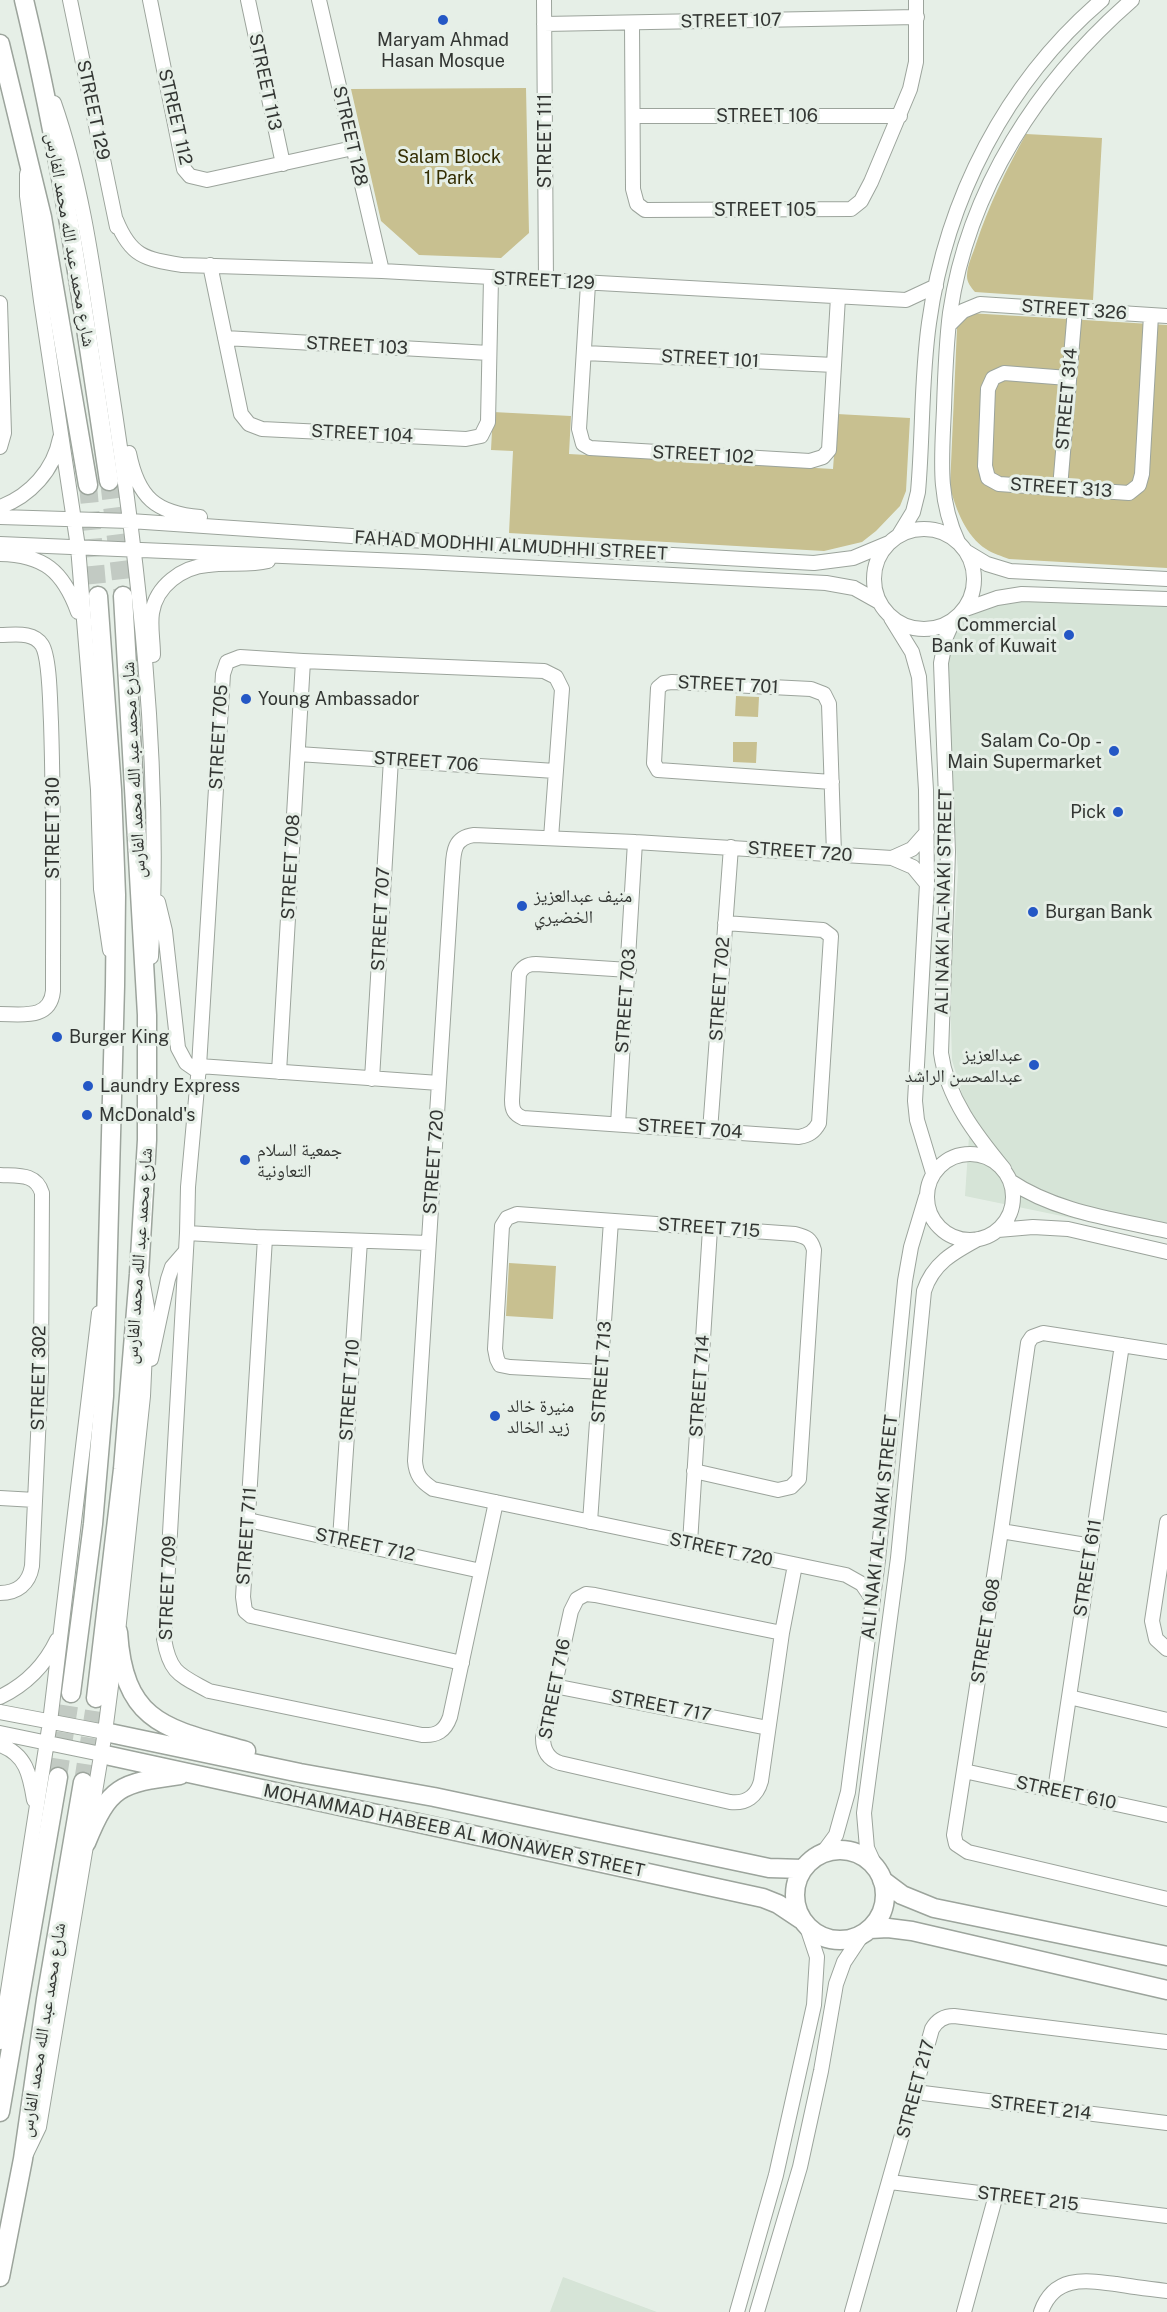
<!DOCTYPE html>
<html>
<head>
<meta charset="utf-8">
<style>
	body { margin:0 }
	canvas { display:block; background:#e6efe7 }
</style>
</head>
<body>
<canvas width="1167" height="2312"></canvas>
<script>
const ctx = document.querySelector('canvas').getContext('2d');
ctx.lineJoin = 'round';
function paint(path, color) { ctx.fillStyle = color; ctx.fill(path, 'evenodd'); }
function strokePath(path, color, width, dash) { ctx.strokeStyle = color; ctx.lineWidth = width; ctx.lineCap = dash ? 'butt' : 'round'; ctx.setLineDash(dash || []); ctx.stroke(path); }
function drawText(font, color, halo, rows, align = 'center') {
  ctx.font = font + ' "Public Sans","Noto Naskh Arabic",sans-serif'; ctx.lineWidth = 6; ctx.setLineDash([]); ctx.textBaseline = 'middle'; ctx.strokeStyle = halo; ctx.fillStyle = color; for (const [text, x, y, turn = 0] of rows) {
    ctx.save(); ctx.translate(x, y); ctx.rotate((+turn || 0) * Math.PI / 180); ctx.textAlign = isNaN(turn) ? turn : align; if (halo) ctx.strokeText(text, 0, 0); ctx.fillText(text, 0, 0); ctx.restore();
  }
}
paint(new Path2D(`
	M 1015,599 L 1167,605 L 1167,1230 L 1086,1221 L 965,1196 L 970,1121 L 952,1060 L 950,992 L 958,872 L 942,660 L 949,636 L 963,618 L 982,607 Z
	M 563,2277 L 657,2312 L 550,2312 Z`), '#d6e4d7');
paint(new Path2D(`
	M 526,88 L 529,233 L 501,258 L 419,255 L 381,221 L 351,89 Z
	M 1026,134 L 1102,138 L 1093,300 L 975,292 C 971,287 967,283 967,276 C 967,265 973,254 976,244 C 989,205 1006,170 1026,134 Z
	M 969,313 L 1167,325 L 1167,568 L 1009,559 C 1002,556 993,554 986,549 C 966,536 956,510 950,487 L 957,328 L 959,321 Z
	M 493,412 L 571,416 L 569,454 L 833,469 L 837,414 L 910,418 L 906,491 L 900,506 L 876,531 L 862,542 L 824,551 L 509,533 L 513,451 L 491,450 Z
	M 736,696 L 759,697 L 758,717 L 735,716 Z
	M 733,742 L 757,742 L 756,763 L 733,762 Z
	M 509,1263 L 556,1266 L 553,1319 L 506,1316 Z`), '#c8c090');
strokePath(new Path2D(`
	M 109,481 L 123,596
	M 88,485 L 98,596
	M 58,1777 L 71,1693
	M 83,1782 L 96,1698`), '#c2cac3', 18, [18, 9]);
const minor = new Path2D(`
	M 70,0 L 117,227
	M 150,0 L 184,169 L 190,176 L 207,180 L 353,148
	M 248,0 L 283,164
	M 319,0 L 382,271
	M 544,0 L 546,281
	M 632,23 L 633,189 L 637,204 L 645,210 L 851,209 L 861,201 L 871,182 L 910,89 L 916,62 L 916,0
	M 544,24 L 917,17
	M 54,103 C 84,189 95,283 109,374 C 139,565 162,763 151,957
	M 634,116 L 900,116
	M 27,174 L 27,196 L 41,301 L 78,547 L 98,790 L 101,889 L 110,950
	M 116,220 C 131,257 145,259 182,265 L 382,271 L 906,300 L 936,286
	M 210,265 L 241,414 L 249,424 L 262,429 L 466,439 L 481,436 L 488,422 L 491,278
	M 588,284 L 579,429 L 583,444 L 590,448 L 810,461 L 823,457 L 829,450 L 838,297
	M 0,303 L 4,433 L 0,447
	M 949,325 L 963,311 L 980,304 L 1167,316
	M 225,338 L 489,353
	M 585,353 L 834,365
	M 1068,378 L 1004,373 L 993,378 L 988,389 L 985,466 L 988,478 L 999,484 L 1129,493 L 1139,485 L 1142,474 L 1151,315
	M 129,453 C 138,498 156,513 200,517
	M 1060,488 L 1075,309
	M 0,507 C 30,496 54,470 60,438
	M 0,517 L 130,521 L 425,541 L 814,563 L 853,558 L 889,543
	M874 579a50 50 0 1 1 100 0a50 50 0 1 1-100 0Z
	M 899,535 L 913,512 L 918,492 C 923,436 921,379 929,323 C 946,199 1006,82 1102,0
	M 958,542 C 937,497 942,457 944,408 C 945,376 946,344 950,313 C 968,189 1039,81 1132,0
	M 0,544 L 424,562 L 826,583 L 854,588 L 879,602
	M 967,552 L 987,564 L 1010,571 L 1167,579
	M 0,554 C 44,555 63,571 78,612
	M 963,610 L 997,598 L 1022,594 L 1167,599
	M 891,618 L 912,652 L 919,677 L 926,790 L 927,884 L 915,1101 L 917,1120 L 933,1173
	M 954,619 L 946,637 L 941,663 L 948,852 L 941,1053 C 947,1098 976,1135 1004,1169
	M 0,635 C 14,635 33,631 42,645 C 50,658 50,705 51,722 C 54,812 53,902 53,991 C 50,1020 22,1014 0,1014
	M 153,655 C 153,641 150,626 152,613 C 156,586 182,567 208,565 C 228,562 248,566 268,561
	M 298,754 L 555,771
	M 832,782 L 658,770 L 654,763 L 658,688 L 664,683 L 672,682 L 811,689 L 824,694 L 829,704 L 834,854
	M 892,858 L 912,849 L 927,832
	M 158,902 L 165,931 L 178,1048 L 186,1063 L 199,1072
	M 629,970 L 536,964 C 528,964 523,966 519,974 L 512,1100 C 512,1110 514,1114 523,1118 L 799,1137 C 809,1135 814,1132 819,1123 L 831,936 L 823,930 L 725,923
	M 279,1072 L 303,661
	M 372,1079 L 391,759
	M 439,1083 L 199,1066 L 223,674 L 227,662 L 240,657 L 303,661 L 544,671 L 556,677 L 562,689 L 551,838
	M 618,1124 L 635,842
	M 710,1131 L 731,847
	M927 1197a43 43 0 1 1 86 0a43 43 0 1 1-86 0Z
	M 0,1175 C 18,1176 36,1173 42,1193 L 41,1371 L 32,1566 C 29,1584 17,1593 0,1593
	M 1010,1181 C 1056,1212 1114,1219 1167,1231
	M 998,1230 L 1033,1227 L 1068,1229 L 1167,1252
	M 187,1233 L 188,1187 L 199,1066
	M 265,1238 L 243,1597 L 245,1611 L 251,1616 L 462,1663
	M 428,1243 L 256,1237 L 187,1233 L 164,1639 C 170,1674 180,1675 209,1691 L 422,1735 C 437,1736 445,1731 450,1717 L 496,1502
	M 1167,1352 L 1043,1333 L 1032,1337 L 1028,1343 L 1001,1531 L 954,1835 L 956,1844 L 968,1852 L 1167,1899
	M 151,1359 L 168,1279 L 172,1267 L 185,1252
	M 602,1372 L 510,1367 L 500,1365 L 497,1359 L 495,1349 L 502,1226 L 507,1218 L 517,1214 L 795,1234 C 807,1237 811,1239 814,1250 L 799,1479 L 791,1487 L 778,1490 L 694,1471
	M 0,1498 L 35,1500
	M 248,1520 L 481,1571
	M 590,1522 L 611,1221
	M 1167,1522 L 1152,1621 L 1156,1639 L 1167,1649
	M 1001,1531 L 1092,1546
	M 340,1539 L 360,1241
	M 690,1543 L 710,1229
	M 586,1594 L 595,1595 L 782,1633 L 761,1781 C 757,1796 746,1804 730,1802 L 560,1763 C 548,1759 543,1750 543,1738 L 571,1611 L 577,1599 Z
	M 873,1600 L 862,1584 L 846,1575 L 433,1489 C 421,1481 416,1475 415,1461 L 452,877 C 454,858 450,838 474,835 L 635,842 L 892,858 L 913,867 L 927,884
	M 782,1633 L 795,1565
	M 554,1686 L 768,1728
	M 0,1697 C 25,1685 45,1665 57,1640
	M 1069,1697 L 1167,1720
	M 0,1712 L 105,1732
	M 0,1733 L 101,1754
	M 0,1745 C 26,1754 30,1775 34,1800
	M 964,1771 L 1167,1815
	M 1055,1790 L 1122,1345
	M 822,1854 L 836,1835 L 848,1792 L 878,1560 L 905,1281 L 911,1247 L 926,1197
	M 877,1870 L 867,1848 L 864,1813 L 898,1558 L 924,1291 C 933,1263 954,1252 978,1239
	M 0,2042 L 50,1722 L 99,1313
	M 915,2092 L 1167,2123
	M 26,2154 L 39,2127 L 105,1732 L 118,1632 L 143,1396 L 147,1307 L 142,1279
	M 890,2182 L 1167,2216
	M 737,2312 L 776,2175 L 814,2005 L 817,1957 L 807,1927
	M 757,2312 L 800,2167 L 821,2071 L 836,1984 L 844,1962 L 862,1935
	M 852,2312 L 932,2029 C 937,2020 944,2016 954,2016 L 1167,2042
	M 964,2312 L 996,2195
	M 1041,2312 C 1054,2275 1085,2280 1116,2284 C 1133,2287 1150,2289 1167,2291`);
const major = new Path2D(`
	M 24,0 C 62,158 85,320 109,481
	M 0,44 L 42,217 L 88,485
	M 118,1632 C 124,1725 168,1729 246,1751
	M 71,1693 L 93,1524 L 104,1396 L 115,986 L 116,895 L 112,790 L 98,596
	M 96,1698 L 123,1469 L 139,1274 L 147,1140 L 147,1015 L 123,596
	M 105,1732 L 300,1773 L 434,1797 L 769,1868 L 803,1869
	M 101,1754 L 763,1898 L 778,1904 L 802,1920
	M 86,1843 C 109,1786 120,1783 180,1775
	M795 1895a45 45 0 1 1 90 0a45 45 0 1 1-90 0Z
	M 882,1880 L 902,1895 L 934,1908 L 1167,1956
	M 870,1929 L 888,1928 L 912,1931 L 1167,1990
	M 0,2112 L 58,1777
	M 0,2277 L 23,2159 L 46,1999 L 83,1782`);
strokePath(minor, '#9ca49c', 16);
strokePath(major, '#9ca49c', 21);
strokePath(minor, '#fff', 14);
strokePath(major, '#fff', 18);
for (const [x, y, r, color] of [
	[443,20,6,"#2457c5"],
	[1069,635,6,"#2457c5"],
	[246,699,6,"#2457c5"],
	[1114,751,6,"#2457c5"],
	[1118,812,6,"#2457c5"],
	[522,906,6,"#2457c5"],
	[1033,912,6,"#2457c5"],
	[57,1037,6,"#2457c5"],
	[1034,1065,6,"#2457c5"],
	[88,1086,6,"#2457c5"],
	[87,1115,6,"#2457c5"],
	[245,1160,6,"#2457c5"],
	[495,1416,6,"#2457c5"]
]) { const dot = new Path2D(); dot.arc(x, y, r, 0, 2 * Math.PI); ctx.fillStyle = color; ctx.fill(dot); strokePath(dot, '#e6efe7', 2); }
drawText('18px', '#333633', '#e6efe7', [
	["STREET 107",731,21,-1],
	["STREET 113",265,82,78],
	["STREET 129",93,110,78],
	["STREET 106",767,116],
	["STREET 112",175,117,77],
	["STREET 128",350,136,77],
	["STREET 111",545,141,-90],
	["STREET 105",765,210],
	["شارع محمد عبد الله محمد الفارس",70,240,80],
	["STREET 129",544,281,3],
	["STREET 326",1074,310,4],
	["STREET 103",357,346,3],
	["STREET 101",710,359,3],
	["STREET 314",1067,399,-85],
	["STREET 104",362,434,3],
	["STREET 102",703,455,3],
	["STREET 313",1061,488,4],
	["FAHAD MODHHI ALMUDHHI STREET",511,546,3],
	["STREET 701",728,685,3],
	["STREET 705",219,737,-87],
	["STREET 706",426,762,4],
	["شارع محمد عبد الله محمد الفارس",134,770,-93],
	["STREET 310",53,828,-90],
	["STREET 720",800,852,4],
	["STREET 708",291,867,-87],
	["ALI NAKI AL-NAKI STREET",944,902,-89],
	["STREET 707",381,919,-87],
	["STREET 702",720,989,-86],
	["STREET 703",626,1001,-86],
	["STREET 704",690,1129,4],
	["STREET 720",434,1162,-86],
	["STREET 715",709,1228,4],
	["شارع محمد عبد الله محمد الفارس",139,1256,-86],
	["STREET 713",602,1372,-86],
	["STREET 302",39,1378,-89],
	["STREET 714",700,1386,-86],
	["STREET 710",350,1390,-86],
	["ALI NAKI AL-NAKI STREET",880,1527,-84],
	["STREET 711",247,1536,-86],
	["STREET 712",365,1545,12],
	["STREET 720",721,1550,12],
	["STREET 611",1088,1568,-81],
	["STREET 709",168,1588,-88],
	["STREET 608",986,1631,-81],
	["STREET 716",555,1689,-79],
	["STREET 717",661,1706,11],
	["STREET 610",1066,1793,12],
	["MOHAMMAD HABEEB AL MONAWER STREET",454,1831,12],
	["شارع محمد عبد الله محمد الفارس",43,2030,-81],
	["STREET 217",916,2089,-75],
	["STREET 214",1041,2108,7],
	["STREET 215",1028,2199,7]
]);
drawText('18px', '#333633', '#e6efe7', [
	["Maryam Ahmad",443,40,"center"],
	["Hasan Mosque",443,61,"center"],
	["Commercial",1057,625,"right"],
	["Bank of Kuwait",1057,646,"right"],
	["Young Ambassador",258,699],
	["Salam Co-Op -",1102,741,"right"],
	["Main Supermarket",1102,762,"right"],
	["Pick",1106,812,"right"],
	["منيف عبدالعزيز",534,896],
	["الخضيري",534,917],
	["Burgan Bank",1045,912],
	["Burger King",69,1037],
	["عبدالعزيز",1022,1055,"right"],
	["عبدالمحسن الراشد",1022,1076,"right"],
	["Laundry Express",100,1086],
	["McDonald's",99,1115],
	["جمعية السلام",257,1150],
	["التعاونية",257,1171],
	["منيرة خالد",507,1406],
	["زيد الخالد",507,1427]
], 'left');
drawText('18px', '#342e03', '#e6efe7', [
	["Salam Block",449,157],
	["1 Park",449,178]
]);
</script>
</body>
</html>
